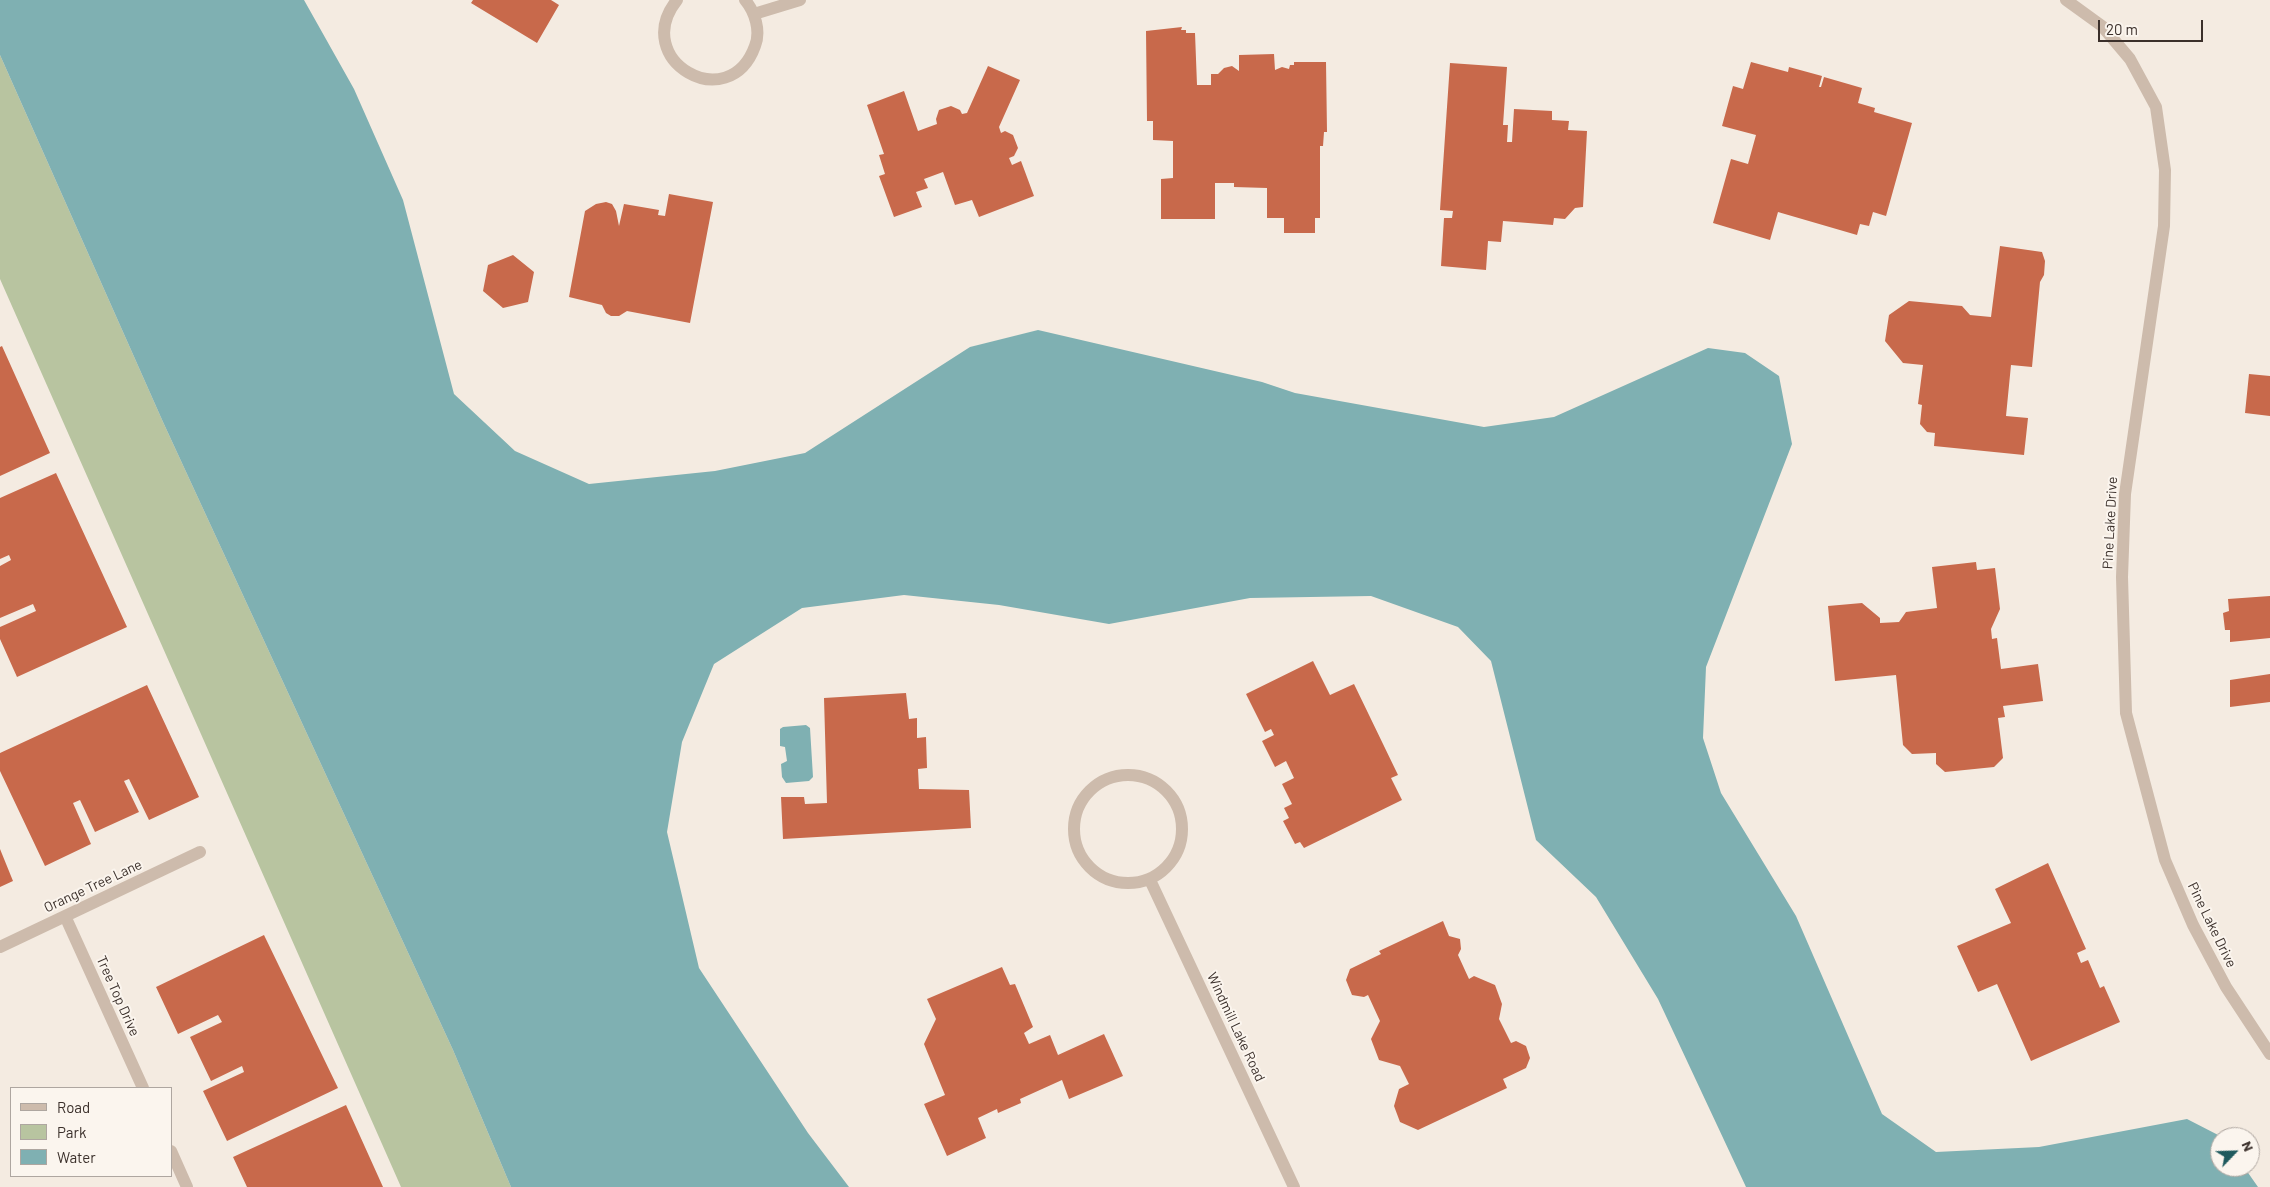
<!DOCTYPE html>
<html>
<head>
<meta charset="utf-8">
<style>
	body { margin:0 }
	#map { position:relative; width:2270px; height:1187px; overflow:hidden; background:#f4ebe1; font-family:Barlow,sans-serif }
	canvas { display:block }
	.legend { position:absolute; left:10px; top:1087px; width:162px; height:90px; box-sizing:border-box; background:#fbf5ee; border:1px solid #aea6a0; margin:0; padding:6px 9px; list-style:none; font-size:15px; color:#3b302b }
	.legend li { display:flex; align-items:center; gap:10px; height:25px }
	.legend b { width:25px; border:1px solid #aea6a0 }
	.north { position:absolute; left:2210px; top:1127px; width:50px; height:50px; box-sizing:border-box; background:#fbf5ee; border:1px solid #aea6a0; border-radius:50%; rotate:66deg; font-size:14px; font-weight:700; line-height:20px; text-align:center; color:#3b302b }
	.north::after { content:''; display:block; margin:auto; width:18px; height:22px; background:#1f5a5e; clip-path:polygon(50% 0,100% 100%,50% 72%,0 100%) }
	.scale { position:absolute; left:2098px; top:20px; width:105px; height:22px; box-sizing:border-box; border:2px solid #3b302b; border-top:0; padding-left:6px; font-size:15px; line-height:18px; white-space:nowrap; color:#3b302b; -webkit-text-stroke:4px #fbf5ee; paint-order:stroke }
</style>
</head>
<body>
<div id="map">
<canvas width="2270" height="1187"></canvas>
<ul class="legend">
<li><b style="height:6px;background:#cdbbac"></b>Road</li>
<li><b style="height:14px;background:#b8c4a0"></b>Park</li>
<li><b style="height:14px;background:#7fb0b2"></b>Water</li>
</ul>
<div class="north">N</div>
<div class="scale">20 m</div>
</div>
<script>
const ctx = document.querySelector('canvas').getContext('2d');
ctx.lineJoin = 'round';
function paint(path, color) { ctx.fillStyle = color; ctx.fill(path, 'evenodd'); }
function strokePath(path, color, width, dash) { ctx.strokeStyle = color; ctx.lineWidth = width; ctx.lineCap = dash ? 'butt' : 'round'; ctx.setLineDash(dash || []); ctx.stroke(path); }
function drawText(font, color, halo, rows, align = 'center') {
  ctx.font = font + ' Barlow,sans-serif'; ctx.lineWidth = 4; ctx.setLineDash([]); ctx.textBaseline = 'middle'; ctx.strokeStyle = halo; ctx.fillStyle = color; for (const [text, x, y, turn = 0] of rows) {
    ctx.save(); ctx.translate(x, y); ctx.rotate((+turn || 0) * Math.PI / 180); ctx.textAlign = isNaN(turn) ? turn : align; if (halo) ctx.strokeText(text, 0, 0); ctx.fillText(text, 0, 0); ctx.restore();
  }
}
paint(new Path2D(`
	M 0,55 L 163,422 L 453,1050 L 511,1187 L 401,1187 L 0,279 Z`), '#b8c4a0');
paint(new Path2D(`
	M 0,0 L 304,0 L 354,89 L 403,200 L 454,394 L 515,451 L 589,484 L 715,471 L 805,453 L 970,347 L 1038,330 L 1262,382 L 1295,393 L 1484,427 L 1554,417 L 1708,348 L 1745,353 L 1779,376 L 1792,444 L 1706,667 L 1703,738 L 1721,793 L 1796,916 L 1882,1114 L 1936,1152 L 2039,1147 L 2187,1119 L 2222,1137 L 2220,1137 L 2220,1167 L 2244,1167 L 2258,1187 L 1746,1187 L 1658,999 L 1596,897 L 1536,840 L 1491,661 L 1458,627 L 1371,596 L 1250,598 L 1109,624 L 999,605 L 904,595 L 802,608 L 714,664 L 682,742 L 667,832 L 699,968 L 808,1133 L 849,1187 L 511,1187 L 453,1050 L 163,422 L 0,55 Z
	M 806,725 L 810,728 L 813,777 L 809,781 L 786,783 L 782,777 L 781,764 L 787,761 L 785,747 L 780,746 L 780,729 L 783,727 Z`), '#7fb0b2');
paint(new Path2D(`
	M 473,0 L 551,0 L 559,5 L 537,43 L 471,3 Z
	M 1182,27 L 1181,30 L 1186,30 L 1186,33 L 1195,33 L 1197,85 L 1211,85 L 1211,74 L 1218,74 L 1224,68 L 1232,66 L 1239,71 L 1239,55 L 1274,54 L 1275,70 L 1282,67 L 1289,69 L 1290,65 L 1294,65 L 1294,62 L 1326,62 L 1327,132 L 1324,132 L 1323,146 L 1320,146 L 1320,218 L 1315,218 L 1315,233 L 1284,233 L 1284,218 L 1267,218 L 1267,188 L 1234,187 L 1234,183 L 1215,183 L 1215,219 L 1161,219 L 1161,179 L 1173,178 L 1173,141 L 1153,140 L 1153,121 L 1147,121 L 1146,31 Z
	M 1751,62 L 1788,72 L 1789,67 L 1822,76 L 1819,87 L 1821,87 L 1824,77 L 1862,88 L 1858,103 L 1875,108 L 1874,112 L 1912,123 L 1886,216 L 1873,212 L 1869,226 L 1860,224 L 1857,235 L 1778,212 L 1770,240 L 1713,223 L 1731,159 L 1748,164 L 1756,135 L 1722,126 L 1733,86 L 1743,89 Z
	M 1450,63 L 1507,67 L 1503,125 L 1508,125 L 1507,142 L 1512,142 L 1514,109 L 1552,111 L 1552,120 L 1569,121 L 1568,130 L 1587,131 L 1583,207 L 1575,208 L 1565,219 L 1554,218 L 1553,225 L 1503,221 L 1501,242 L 1488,241 L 1486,270 L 1441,266 L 1444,218 L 1452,218 L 1453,211 L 1440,210 Z
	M 988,66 L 1020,80 L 999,127 L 1001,133 L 1005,131 L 1013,135 L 1018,148 L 1014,156 L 1009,158 L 1012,165 L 1021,161 L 1034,196 L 979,217 L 972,200 L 955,205 L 943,172 L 924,179 L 928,188 L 916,192 L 922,207 L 894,217 L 879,176 L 885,174 L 879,155 L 884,154 L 867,105 L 904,91 L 918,131 L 937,124 L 936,119 L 939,110 L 951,106 L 960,110 L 962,114 L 967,113 Z
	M 669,194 L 713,202 L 690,323 L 627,311 L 619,316 L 611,316 L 606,313 L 602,305 L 569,297 L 585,211 L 596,204 L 606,202 L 612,204 L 616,211 L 619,226 L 624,204 L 659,210 L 658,215 L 665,216 Z
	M 2000,246 L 2042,252 L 2045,261 L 2044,275 L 2040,282 L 2032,367 L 2011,365 L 2006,416 L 2028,418 L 2024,455 L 1934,446 L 1935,433 L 1927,432 L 1920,424 L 1922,405 L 1918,404 L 1923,365 L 1903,363 L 1885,341 L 1889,315 L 1909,301 L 1962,306 L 1970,315 L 1991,317 Z
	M 513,255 L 534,272 L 528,302 L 503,308 L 483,291 L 488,265 Z
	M 2,346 L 50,453 L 0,476 L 0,347 Z
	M 2249,374 L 2270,376 L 2270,416 L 2245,413 Z
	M 56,473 L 127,627 L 17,677 L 0,639 L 0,627 L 36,611 L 33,604 L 0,618 L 0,566 L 11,560 L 9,555 L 0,559 L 0,498 Z
	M 1976,562 L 1977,570 L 1995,568 L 2000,609 L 1991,629 L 1992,639 L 1997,638 L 2001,669 L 2038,664 L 2043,701 L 2003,706 L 2005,717 L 1998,718 L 2003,758 L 1994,767 L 1945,772 L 1936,764 L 1936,753 L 1912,754 L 1903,745 L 1896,675 L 1835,681 L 1828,606 L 1862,603 L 1880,618 L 1880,623 L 1899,622 L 1906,612 L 1937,608 L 1932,567 Z
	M 2270,596 L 2270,638 L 2230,642 L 2230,630 L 2225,630 L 2223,613 L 2229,611 L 2228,599 Z
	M 1313,661 L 1330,695 L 1354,684 L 1398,775 L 1391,778 L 1402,800 L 1304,848 L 1300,842 L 1295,844 L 1283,821 L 1289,818 L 1284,808 L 1292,804 L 1282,784 L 1294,778 L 1286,761 L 1275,767 L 1262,741 L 1274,735 L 1271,729 L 1265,732 L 1246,694 Z
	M 2270,674 L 2270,702 L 2230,707 L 2230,680 Z
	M 147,685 L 199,797 L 149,820 L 129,779 L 124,781 L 139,812 L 95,832 L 80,800 L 73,803 L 91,844 L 45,866 L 0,771 L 0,753 Z
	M 906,693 L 909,719 L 917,718 L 917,738 L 926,737 L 927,768 L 918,769 L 919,789 L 969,790 L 971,828 L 783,839 L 781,797 L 804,797 L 805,804 L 827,803 L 824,698 Z
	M 0,849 L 13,881 L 0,887 Z
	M 2048,863 L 2086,949 L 2077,953 L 2081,963 L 2088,960 L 2100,988 L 2104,986 L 2120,1022 L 2031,1061 L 1997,984 L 1978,992 L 1957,946 L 2011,923 L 1995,889 Z
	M 1443,921 L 1449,936 L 1460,939 L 1461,949 L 1458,955 L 1469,979 L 1474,976 L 1495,985 L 1502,1004 L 1499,1019 L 1511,1043 L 1516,1041 L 1526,1046 L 1530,1058 L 1526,1068 L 1503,1079 L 1507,1088 L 1418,1130 L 1400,1122 L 1394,1106 L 1399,1089 L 1409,1084 L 1400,1066 L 1379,1060 L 1371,1039 L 1380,1021 L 1368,995 L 1364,997 L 1352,995 L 1346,980 L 1350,969 L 1381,954 L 1379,951 Z
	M 264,935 L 338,1088 L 227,1141 L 203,1091 L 244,1072 L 242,1066 L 211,1081 L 190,1037 L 222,1022 L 218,1015 L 178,1034 L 156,987 Z
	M 1002,967 L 1010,985 L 1015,984 L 1033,1027 L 1024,1033 L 1029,1044 L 1050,1035 L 1058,1055 L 1104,1034 L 1123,1076 L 1069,1099 L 1062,1080 L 1020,1099 L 1021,1103 L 998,1113 L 997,1109 L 978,1118 L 986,1138 L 947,1156 L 924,1104 L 945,1095 L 924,1044 L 936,1019 L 927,999 Z
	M 346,1105 L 383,1187 L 247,1187 L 233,1157 Z`), '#c8694b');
strokePath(new Path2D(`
	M 677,0 C 629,60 729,118 755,46 C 761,31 755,12 745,0
	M 2066,0 L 2102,26 L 2130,59 L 2156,107 L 2165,170 L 2164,226 L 2125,494 L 2122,577 L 2126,713 L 2165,860 L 2193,925 L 2226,987 L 2270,1054
	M 754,14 L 800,0
	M1074 829a54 54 0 1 1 108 0a54 54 0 1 1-108 0Z
	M 1150,880 L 1294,1187
	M 65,916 L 143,1088
	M 0,947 L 200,852
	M 171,1151 L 187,1187`), '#cdbbac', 12);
drawText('14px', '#3b302b', '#fbf5ee', [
	["Pine Lake Drive",2110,523,-87],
	["Orange Tree Lane",93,886,-25],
	["Pine Lake Drive",2212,925,64],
	["Tree Top Drive",118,996,66],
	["Windmill Lake Road",1236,1027,65]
]);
</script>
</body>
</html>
